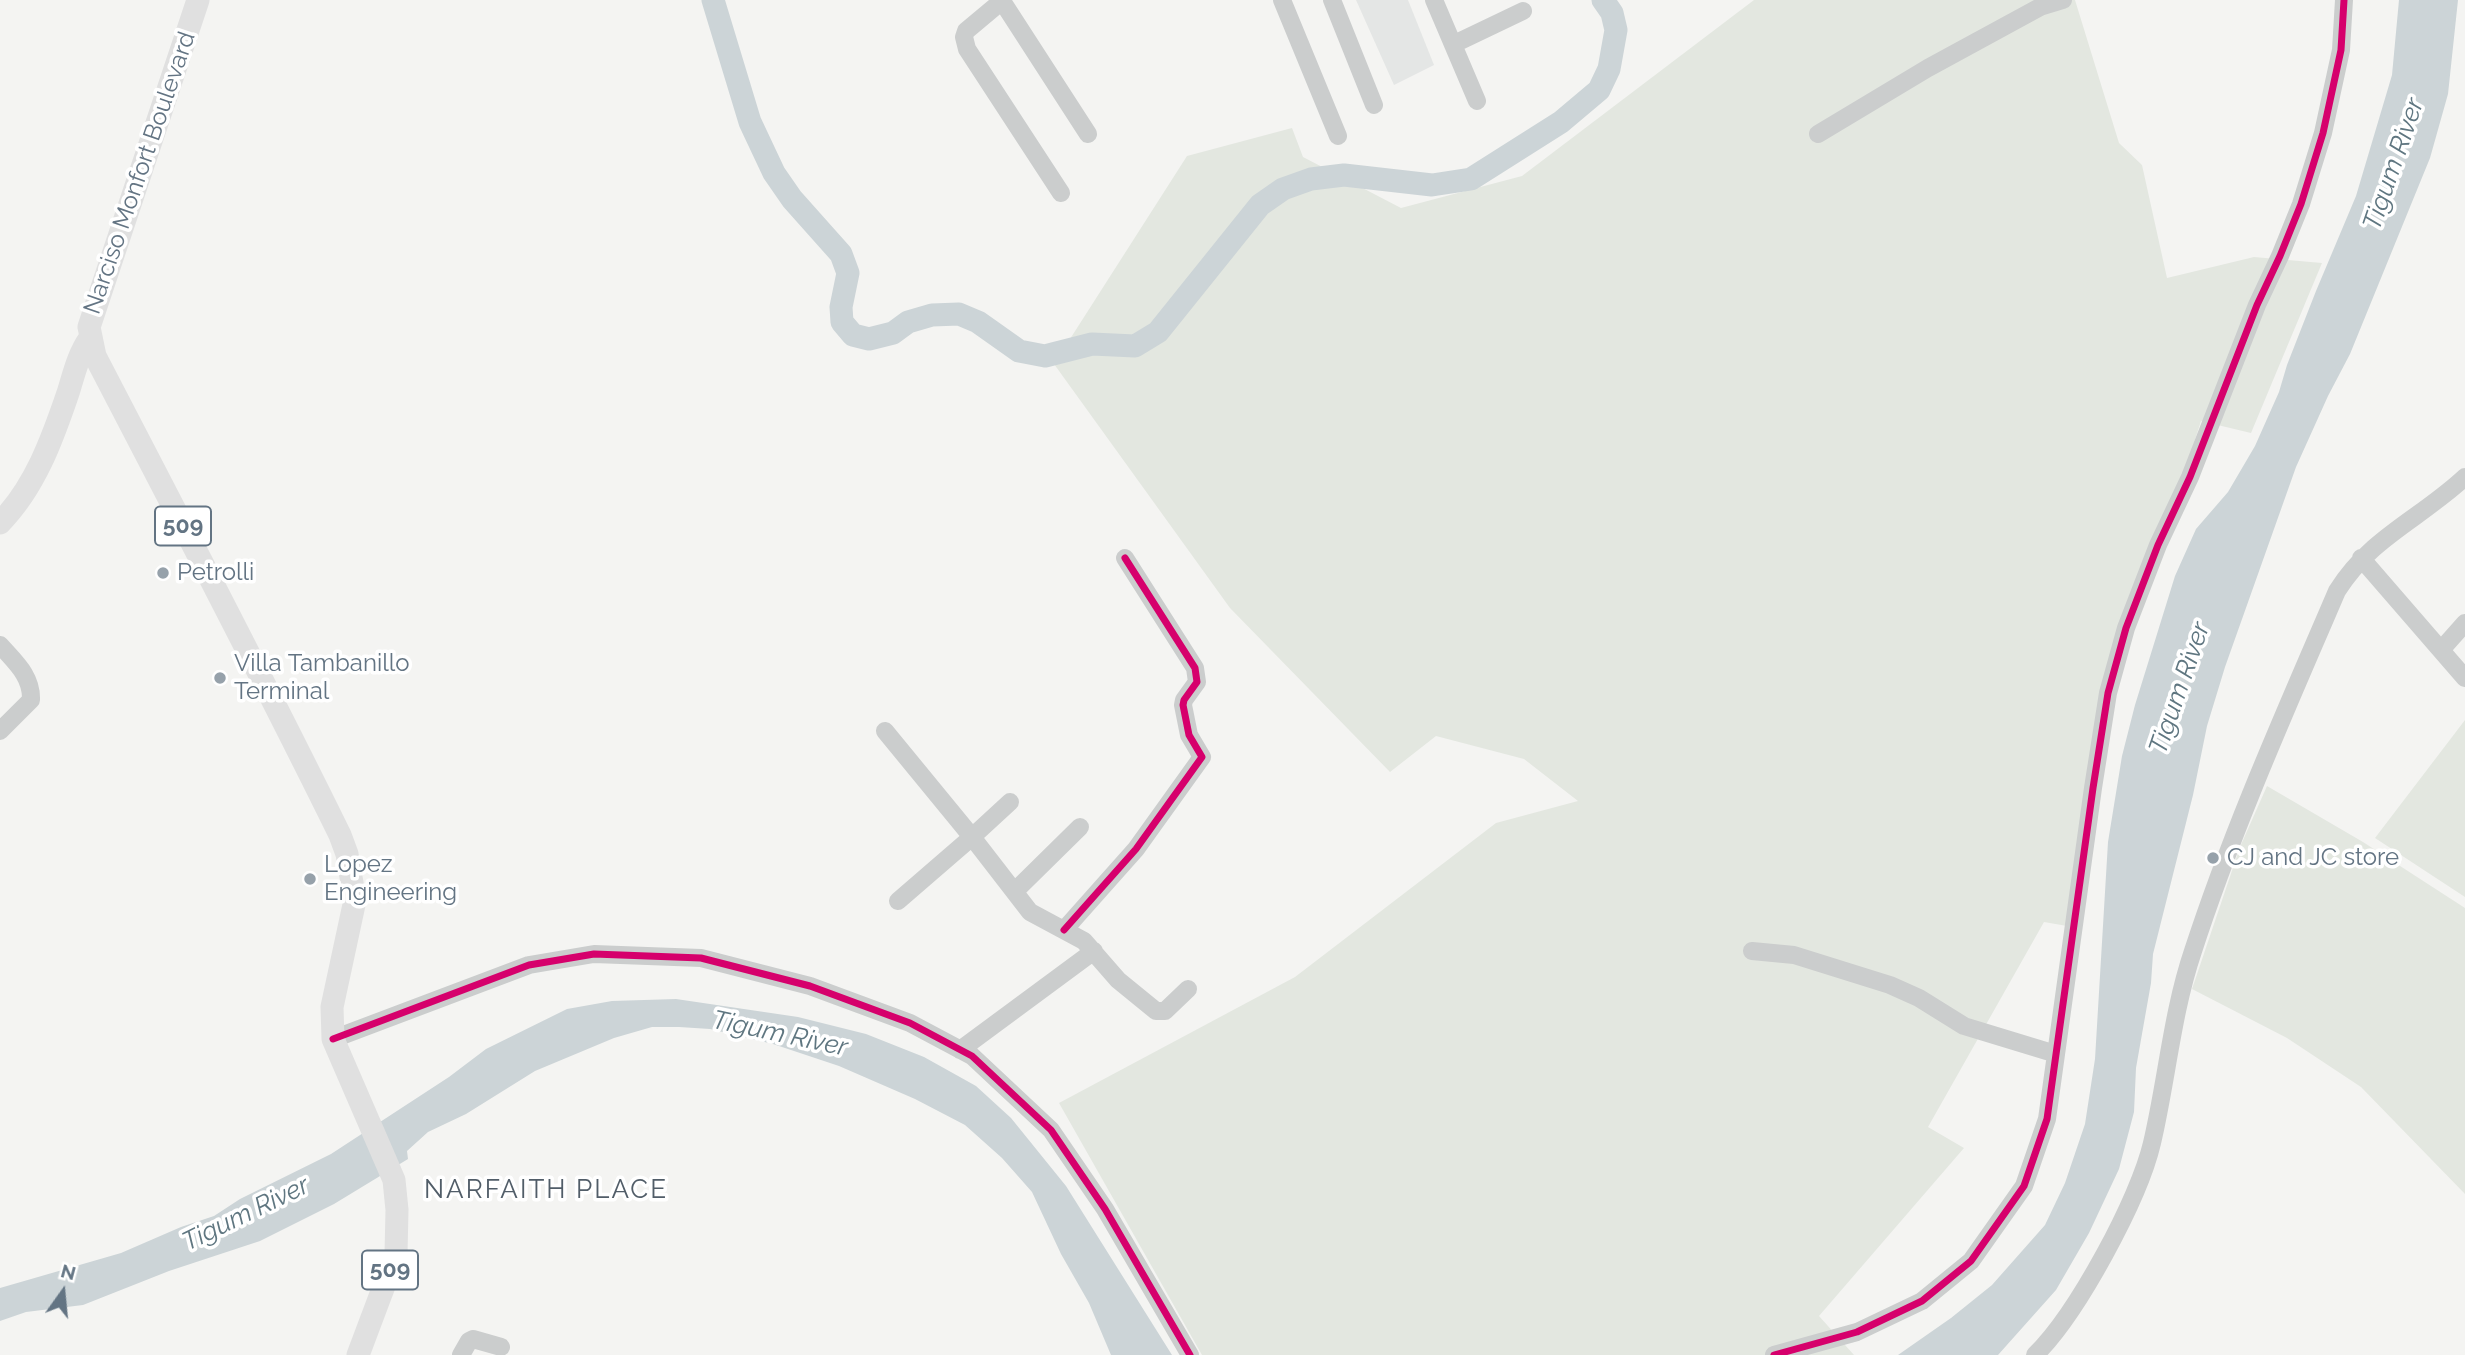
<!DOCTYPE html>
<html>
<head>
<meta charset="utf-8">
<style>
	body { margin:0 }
	#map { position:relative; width:2465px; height:1355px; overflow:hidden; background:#f4f4f2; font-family:Raleway,sans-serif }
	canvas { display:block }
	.north { position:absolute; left:28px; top:1257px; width:70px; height:70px; -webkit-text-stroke:5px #fff; paint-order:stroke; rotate:15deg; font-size:19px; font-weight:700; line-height:28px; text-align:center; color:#637483 }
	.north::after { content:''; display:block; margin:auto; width:24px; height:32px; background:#637483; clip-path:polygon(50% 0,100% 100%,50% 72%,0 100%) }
</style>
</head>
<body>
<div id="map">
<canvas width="2465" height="1355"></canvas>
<div class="north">N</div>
</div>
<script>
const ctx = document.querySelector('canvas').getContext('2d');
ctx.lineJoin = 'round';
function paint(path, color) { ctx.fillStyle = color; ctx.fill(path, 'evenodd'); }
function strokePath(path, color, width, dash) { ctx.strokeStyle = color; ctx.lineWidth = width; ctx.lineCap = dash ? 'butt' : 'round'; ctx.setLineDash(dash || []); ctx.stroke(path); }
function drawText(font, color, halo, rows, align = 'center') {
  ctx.font = font + ' Raleway,sans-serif'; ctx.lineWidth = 7; ctx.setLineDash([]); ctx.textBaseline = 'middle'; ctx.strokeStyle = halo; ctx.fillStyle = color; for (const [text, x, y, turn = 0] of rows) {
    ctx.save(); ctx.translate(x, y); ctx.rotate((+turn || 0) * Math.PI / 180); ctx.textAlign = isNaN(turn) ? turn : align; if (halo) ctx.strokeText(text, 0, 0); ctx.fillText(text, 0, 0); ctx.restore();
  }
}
paint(new Path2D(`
	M 1356,0 L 1408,0 L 1434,65 L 1394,85 Z`), '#e4e6e5');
paint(new Path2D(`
	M 1754,0 L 2075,0 L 2119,143 L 2142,165 L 2167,278 L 2254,257 L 2322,263 L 2251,433 L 2201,421 L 2184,474 L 2121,626 L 2067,926 L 2044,922 L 1928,1127 L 1964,1148 L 1819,1316 L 1854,1355 L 1202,1355 L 1059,1103 L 1295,977 L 1496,823 L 1578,801 L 1524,759 L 1436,736 L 1390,772 L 1230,608 L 1054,364 L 1187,156 L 1292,128 L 1303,157 L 1401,208 L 1522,176 Z
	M 2465,720 L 2465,897 L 2375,838 Z
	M 2267,786 L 2363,842 L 2465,908 L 2465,1194 L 2361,1087 L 2287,1038 L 2192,989 L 2240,847 Z`), '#e3e7e0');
paint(new Path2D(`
	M 2399,0 L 2458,0 L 2448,94 L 2430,158 L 2350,354 L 2328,396 L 2296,467 L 2225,667 L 2207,726 L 2193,795 L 2153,954 L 2151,983 L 2136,1068 L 2134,1112 L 2119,1169 L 2089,1233 L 2056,1290 L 1998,1355 L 1898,1355 L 1951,1318 L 1992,1285 L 2045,1225 L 2065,1183 L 2085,1124 L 2095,1059 L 2108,842 L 2122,756 L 2135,705 L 2175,576 L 2196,529 L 2228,492 L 2255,446 L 2279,392 L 2287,365 L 2316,291 L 2356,196 L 2392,75 Z
	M 676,999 L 798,1017 L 866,1034 L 924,1057 L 976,1086 L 1011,1118 L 1066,1186 L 1172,1355 L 1111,1355 L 1089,1303 L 1061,1254 L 1032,1192 L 1002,1158 L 965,1125 L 915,1099 L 839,1066 L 773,1044 L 710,1029 L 679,1027 L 652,1027 L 614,1038 L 535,1071 L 466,1114 L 428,1132 L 407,1151 L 408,1159 L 334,1204 L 260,1241 L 169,1271 L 83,1305 L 26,1312 L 0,1321 L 0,1288 L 121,1253 L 181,1227 L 214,1216 L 240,1199 L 331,1154 L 449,1077 L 486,1049 L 567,1009 L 612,1001 Z`), '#ccd4d7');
strokePath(new Path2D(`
	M 713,0 L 750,122 L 774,173 L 792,199 L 841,254 L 848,273 L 841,307 L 842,322 L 853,335 L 869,339 L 893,333 L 908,322 L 932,315 L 959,314 L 978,322 L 1019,351 L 1045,356 L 1092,344 L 1135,346 L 1158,332 L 1260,205 L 1283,189 L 1311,179 L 1344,175 L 1432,185 L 1471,179 L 1561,122 L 1599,90 L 1609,69 L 1616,30 L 1612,13 L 1603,0`), '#ccd4d7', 23);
strokePath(new Path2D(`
	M 1003,0 L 966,31 L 964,37 L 967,49 L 1061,193
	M 1282,0 L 1338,136
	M 1332,0 L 1374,105
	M 1434,0 L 1477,101
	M 1002,1 L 1088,134
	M 1454,44 L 1523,11
	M 1818,134 L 1928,68 L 2040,7 L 2063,0
	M 2361,558 L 2465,678
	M 0,645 C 15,662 32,676 31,700 L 0,731
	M 2441,650 L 2465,623
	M 885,731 L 972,837 L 1010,802
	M 1015,891 L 1080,827
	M 898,901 L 972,837 L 1030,912 L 1084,941 L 1118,980 L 1156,1011 L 1165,1011 L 1188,989
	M 1064,930 L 1136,849 L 1202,757 L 1189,735 L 1183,705 L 1184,700 L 1197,682 L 1195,668 L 1125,558
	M 1752,951 L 1794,955 L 1890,985 L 1919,998 L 1964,1026 L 2056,1054
	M 333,1039 L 529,965 L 594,954 L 701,958 L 810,986 L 910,1023 L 972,1056 L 1051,1130 L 1105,1209 L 1190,1355
	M 960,1050 L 1094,951
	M 461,1355 L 469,1341 L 473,1339 L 501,1347
	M 1774,1355 L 1857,1332 L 1922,1301 L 1971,1261 L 2024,1186 L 2047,1119 L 2093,788 L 2108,693 L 2126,628 L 2158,545 L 2190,477 L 2257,305 L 2280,256 L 2301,204 L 2323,133 L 2341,50 L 2344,0
	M 2035,1355 C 2077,1314 2139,1199 2152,1143 C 2167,1079 2172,1013 2193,951 C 2233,828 2286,710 2337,591 C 2371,537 2420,519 2465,477`), '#cbcdcd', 18);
strokePath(new Path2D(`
	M 198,0 L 89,327 L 95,356 C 178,516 261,674 340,835 L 347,854 L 355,900 L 332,1007 L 333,1039 L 394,1180 L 397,1210 L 396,1254 L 358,1355
	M 0,523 C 35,487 52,440 68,393 C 74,374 78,355 90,338`), '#e0e0e0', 23);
strokePath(new Path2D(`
	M 1064,930 L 1136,849 L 1202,757 L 1189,735 L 1183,705 L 1184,700 L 1197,682 L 1195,668 L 1125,558
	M 333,1039 L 529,965 L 594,954 L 701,958 L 810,986 L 910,1023 L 972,1056 L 1051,1130 L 1105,1209 L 1190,1355
	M 1774,1355 L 1857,1332 L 1922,1301 L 1971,1261 L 2024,1186 L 2047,1119 L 2093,788 L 2108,693 L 2126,628 L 2158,545 L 2190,477 L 2257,305 L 2280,256 L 2301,204 L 2323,133 L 2341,50 L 2344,0`), '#d6006c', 7);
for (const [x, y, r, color] of [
	[163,573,7,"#96a1aa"],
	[220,678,7,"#96a1aa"],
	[2213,858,7,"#96a1aa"],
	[310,879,7,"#96a1aa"]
]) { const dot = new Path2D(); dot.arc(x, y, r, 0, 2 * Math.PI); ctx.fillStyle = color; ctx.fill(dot); strokePath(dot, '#fff', 2.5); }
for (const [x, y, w] of [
	[183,526,56],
	[390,1270,56]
]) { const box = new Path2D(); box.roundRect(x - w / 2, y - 19.5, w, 39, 5); ctx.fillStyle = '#fff'; ctx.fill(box); strokePath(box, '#637483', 2); }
drawText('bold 23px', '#637483', null, [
	["509",183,526],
	["509",390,1270]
]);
drawText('24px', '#637483', '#fff', [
	["Narciso Monfort Boulevard",140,173,-71]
]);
drawText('24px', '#637483', '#fff', [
	["Petrolli",177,573],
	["Villa Tambanillo",234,664],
	["Terminal",234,692],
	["CJ and JC store",2227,858],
	["Lopez",324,865],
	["Engineering",324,893]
], 'left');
drawText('italic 26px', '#5f7680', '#fff', [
	["Tigum River",2394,164,-71],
	["Tigum River",2180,688,-71],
	["Tigum River",780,1034,12],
	["Tigum River",246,1214,-26]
]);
ctx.letterSpacing = '2px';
drawText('26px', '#515d68', '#fff', [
	["NARFAITH PLACE",546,1190]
]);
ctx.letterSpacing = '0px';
</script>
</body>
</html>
